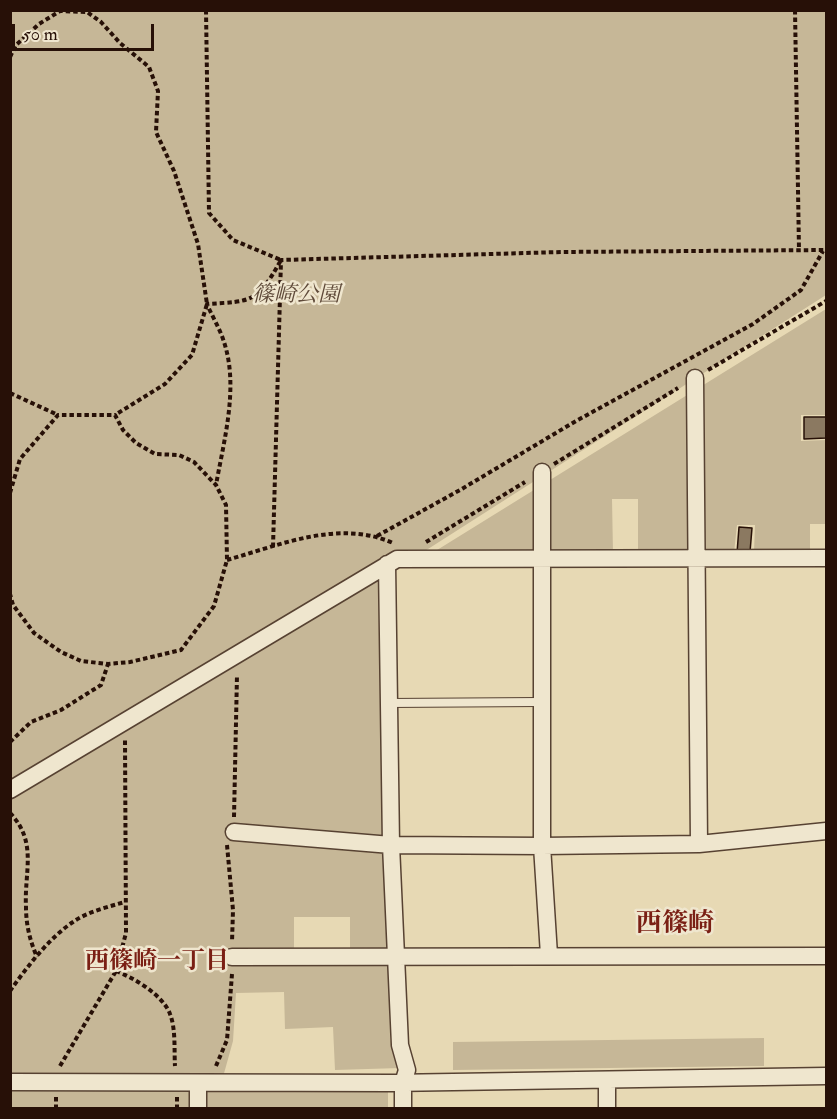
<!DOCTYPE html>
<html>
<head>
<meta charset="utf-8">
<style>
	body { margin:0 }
	#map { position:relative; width:837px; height:1119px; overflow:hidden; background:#e7d9b4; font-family:"IM FELL Double Pica",serif }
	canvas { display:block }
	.frame { position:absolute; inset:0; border:12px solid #271007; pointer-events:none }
	.scale { position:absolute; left:12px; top:24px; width:142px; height:27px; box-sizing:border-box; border:3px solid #271007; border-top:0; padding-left:8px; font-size:18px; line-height:21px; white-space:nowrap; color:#271007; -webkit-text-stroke:4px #efe6ce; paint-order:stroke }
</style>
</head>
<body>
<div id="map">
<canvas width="837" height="1119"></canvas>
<div class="frame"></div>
<div class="scale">50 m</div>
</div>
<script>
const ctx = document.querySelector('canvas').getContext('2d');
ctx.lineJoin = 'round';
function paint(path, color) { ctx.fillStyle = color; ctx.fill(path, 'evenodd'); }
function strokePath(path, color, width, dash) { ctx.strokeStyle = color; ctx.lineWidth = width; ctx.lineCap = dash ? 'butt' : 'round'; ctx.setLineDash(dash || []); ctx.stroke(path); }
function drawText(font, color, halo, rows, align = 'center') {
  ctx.font = font + ' "IM FELL Double Pica","Noto Serif JP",serif'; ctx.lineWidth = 5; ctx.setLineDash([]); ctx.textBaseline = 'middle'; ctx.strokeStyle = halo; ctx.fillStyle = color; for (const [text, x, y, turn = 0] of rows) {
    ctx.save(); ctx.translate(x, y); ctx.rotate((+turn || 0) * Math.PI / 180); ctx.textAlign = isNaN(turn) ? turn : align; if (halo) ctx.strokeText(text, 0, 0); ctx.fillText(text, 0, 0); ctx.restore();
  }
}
paint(new Path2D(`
	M 10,11 L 826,11 L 826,295 L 381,579 L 387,949 L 350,949 L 350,917 L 294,917 L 294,948 L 226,948 L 226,964 L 389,963 L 390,1039 L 400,1068 L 335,1070 L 333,1027 L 285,1029 L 284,992 L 236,993 L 233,1041 L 223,1077 L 382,1087 L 388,1092 L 388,1108 L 11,1108 Z
	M 826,309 L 826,415 L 801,415 L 801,441 L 826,440 L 826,524 L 810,524 L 810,552 L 754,552 L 755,525 L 737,525 L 734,553 L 638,553 L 638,499 L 612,499 L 613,553 L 429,555 Z
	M 764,1038 L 764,1066 L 453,1070 L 453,1042 Z`), '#c6b797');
const building = new Path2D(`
	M 804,417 L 826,417 L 826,438 L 804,439 Z
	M 739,527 L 752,528 L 750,552 L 737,553 Z`);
paint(building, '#8b7961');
strokePath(building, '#271007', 1.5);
const service = new Path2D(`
	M 388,703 L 540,702`);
const minor = new Path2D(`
	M 695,378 L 699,844
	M 542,472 L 542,846 L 549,955
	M 387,564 L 391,845 L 400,1045 L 407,1070 L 403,1083 L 403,1108
	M 10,790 L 397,559 L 826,558
	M 234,832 L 391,845 L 542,846 L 699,844 L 826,831
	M 232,957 L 826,956
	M 607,1081 L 607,1108
	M 10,1082 L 391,1083 L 826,1076
	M 198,1084 L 198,1108`);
strokePath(service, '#574232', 10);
strokePath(minor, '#574232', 19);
strokePath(new Path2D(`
	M 206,10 L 209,213 L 233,240 L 281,260 C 257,303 253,301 207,304 C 212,316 220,329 224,342 C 239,387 224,440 216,485
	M 795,10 L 799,250
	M 10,57 L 16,45 L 39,24 L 60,11 L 87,12 L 101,22 L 120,43 L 149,67 L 158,91 L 156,132 L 174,171 L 198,244 L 207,304 L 192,355 L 165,384 L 115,415
	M 708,370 L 826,301
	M 10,393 L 58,415
	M 554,464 L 678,388
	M 10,493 L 20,459 L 58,415 L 115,415 L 123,430 L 136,443 L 155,454 L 179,455 L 194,462 L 216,485 L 226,505 L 227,560 L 214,606 L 181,650 L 130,662 L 108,664 L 81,661 L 61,652 L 34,633 L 13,605 L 10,594
	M 377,536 L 460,490 L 576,421 L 753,324 L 801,290 L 823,251
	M 426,542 L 525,482
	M 273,547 L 281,260 L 561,252 L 826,250
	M 227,560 C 280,545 339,519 393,543
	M 10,742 L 31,722 L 61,710 L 101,685 L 108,664
	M 10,813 C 38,842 24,872 26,907 C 26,925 30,941 37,957
	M 234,817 L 237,675
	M 227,845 L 233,910 L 232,942
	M 116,971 C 134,978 163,995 170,1014 C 176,1029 174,1051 175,1066
	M 10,991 C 27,967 49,938 73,922 C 87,912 107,907 125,902
	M 60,1066 L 116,971 L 126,933 L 125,739
	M 216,1066 L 227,1040 L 232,974
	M 56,1097 L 56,1108
	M 177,1097 L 177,1108`), '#271007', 4, [4.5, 3]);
strokePath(service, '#efe6ce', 8);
strokePath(minor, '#efe6ce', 16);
drawText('italic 22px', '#5f4a39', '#efe6ce', [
	["篠崎公園",296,296]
]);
drawText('bold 24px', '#7a1f14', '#efe6ce', [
	["西篠崎一丁目",157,963]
]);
drawText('bold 26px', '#7a1f14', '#efe6ce', [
	["西篠崎",675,925]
]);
</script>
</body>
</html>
